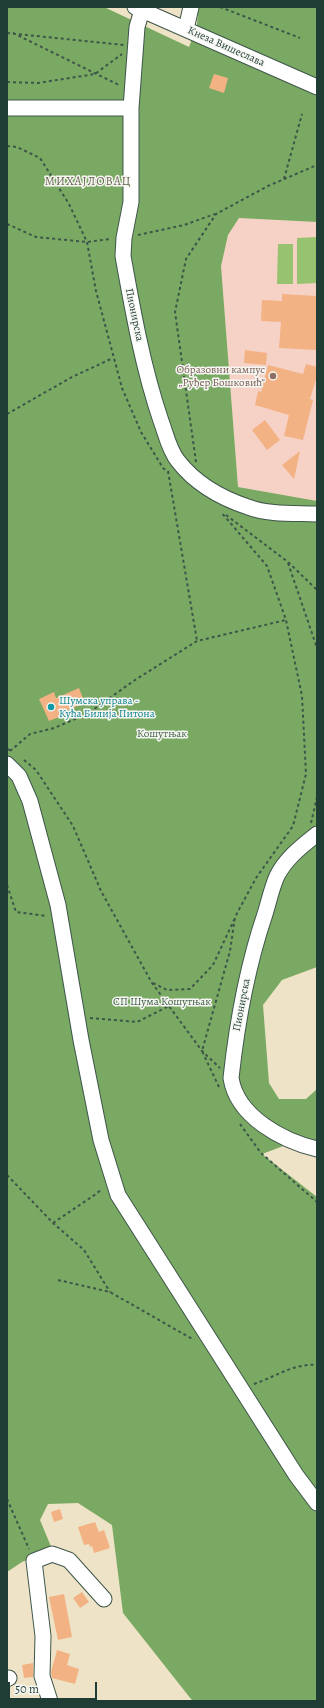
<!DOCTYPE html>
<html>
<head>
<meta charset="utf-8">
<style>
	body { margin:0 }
	#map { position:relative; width:324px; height:1708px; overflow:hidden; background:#eee3c6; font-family:Alegreya,serif }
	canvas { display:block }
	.frame { position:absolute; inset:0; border:8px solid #1f3d34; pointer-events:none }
	.scale { position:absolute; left:8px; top:1682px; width:89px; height:18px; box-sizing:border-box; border:2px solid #1f3d34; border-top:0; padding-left:5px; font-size:12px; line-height:14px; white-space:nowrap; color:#1f3d34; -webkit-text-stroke:3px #f6f6f2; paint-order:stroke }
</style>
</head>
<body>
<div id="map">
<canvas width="324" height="1708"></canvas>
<div class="frame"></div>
<div class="scale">50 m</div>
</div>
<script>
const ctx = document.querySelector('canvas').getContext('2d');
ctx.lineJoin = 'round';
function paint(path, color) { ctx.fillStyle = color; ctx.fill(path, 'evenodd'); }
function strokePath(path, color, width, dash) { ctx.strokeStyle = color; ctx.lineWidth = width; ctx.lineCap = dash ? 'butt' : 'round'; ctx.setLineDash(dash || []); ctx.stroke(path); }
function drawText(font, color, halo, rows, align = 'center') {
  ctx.font = font + ' Alegreya,serif'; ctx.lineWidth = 3; ctx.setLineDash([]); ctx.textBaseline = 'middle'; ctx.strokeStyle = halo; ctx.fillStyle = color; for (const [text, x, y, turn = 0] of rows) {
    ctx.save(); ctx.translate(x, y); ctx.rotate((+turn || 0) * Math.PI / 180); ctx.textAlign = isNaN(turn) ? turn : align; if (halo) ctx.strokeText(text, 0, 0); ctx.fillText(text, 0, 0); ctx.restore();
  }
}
paint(new Path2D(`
	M 239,218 L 317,222 L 317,501 L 238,487 L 221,266 L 228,235 Z`), '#f6d1c6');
paint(new Path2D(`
	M 317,237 L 317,283 L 297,284 L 297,238 Z
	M 278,244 L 293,244 L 293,284 L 277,284 Z`), '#97c370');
paint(new Path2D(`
	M 7,7 L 104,7 L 189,47 L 197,25 L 198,7 L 317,7 L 317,222 L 239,218 L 228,235 L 221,266 L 238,487 L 317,501 L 317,967 L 282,980 L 263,1005 L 269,1083 L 279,1099 L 306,1099 L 317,1089 L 317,1152 L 286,1145 L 262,1154 L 317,1197 L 317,1701 L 193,1701 L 191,1699 L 123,1613 L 112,1525 L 78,1503 L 48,1504 L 40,1520 L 52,1549 L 22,1562 L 7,1572 Z`), '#79a962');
paint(new Path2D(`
	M 214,74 L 228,78 L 224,93 L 209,88 Z
	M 282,294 L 317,296 L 317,350 L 279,348 L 281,322 L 261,321 L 262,300 L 282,301 Z
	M 245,350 L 267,353 L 266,365 L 244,363 Z
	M 306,364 L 317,367 L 317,376 L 310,399 L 313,400 L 303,440 L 284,436 L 289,415 L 255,405 L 258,391 L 261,392 L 268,365 L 303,374 Z
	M 265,420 L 280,440 L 267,450 L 252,430 Z
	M 300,451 L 294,479 L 282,465 Z
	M 79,688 L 85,703 L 63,712 L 64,715 L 49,721 L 39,699 L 54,692 L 56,698 Z
	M 60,1509 L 63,1519 L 54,1522 L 51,1512 Z
	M 95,1522 L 99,1532 L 104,1530 L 110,1548 L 94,1553 L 92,1546 L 90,1547 L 89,1544 L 84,1545 L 78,1527 Z
	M 82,1592 L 89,1602 L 80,1608 L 73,1598 Z
	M 64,1594 L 72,1637 L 58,1640 L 49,1597 Z
	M 57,1650 L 70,1654 L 67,1665 L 79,1669 L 75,1684 L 52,1678 L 51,1672 Z
	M 33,1663 L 33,1677 L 24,1678 L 22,1665 Z`), '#f2b284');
const minor = new Path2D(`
	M 135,7 L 317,87
	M 142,10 L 137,27 L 131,108 L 131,202 L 124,238 L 123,256 C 133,312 143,368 161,421 C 166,434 169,450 178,461 C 195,483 221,498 248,507 C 269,515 295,513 317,514
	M 186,29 L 191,7
	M 7,108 L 131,108
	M 7,764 L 19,776 L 30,801 L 58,905 L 81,1040 L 101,1140 L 118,1195 L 296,1475 L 317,1503
	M 317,834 C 302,846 286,858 277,876 C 272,887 269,901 265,914 C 247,967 237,1023 231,1078 C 237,1117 283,1141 317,1149
	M 7,1679 L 9,1678
	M 50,1701 L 42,1676 L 43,1636 L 34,1561 L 52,1554 L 69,1560 L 104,1599`);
strokePath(minor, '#3e564a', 17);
strokePath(new Path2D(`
	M 220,7 L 300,38
	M 7,33 L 124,45
	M 13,33 L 119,85
	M 7,82 L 38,83 L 95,74 L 122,54
	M 7,146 L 17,147 L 40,158 L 69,204 L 87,242 L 96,291 L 122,388 L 141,432 L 163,468 L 168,472
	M 284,179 L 302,114
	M 7,224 L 36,237 L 87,242 L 110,239
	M 138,235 L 184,225 L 215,214
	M 7,414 L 72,377 L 113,358
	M 196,462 L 175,312 L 186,259 L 216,214 L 268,186 L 317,165
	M 168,471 L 197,641
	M 226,515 L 288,562 L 317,590
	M 288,563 L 317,648
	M 7,749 L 12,751
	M 10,751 L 30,734 L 54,728 L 87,714 L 135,680 L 197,641 L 286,620
	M 24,760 L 36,770 L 73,826 L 101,891 L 152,983 L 202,1051 L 220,1068
	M 311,823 L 317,797
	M 7,885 L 16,912 L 47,916
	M 153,983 L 167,990 L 190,989 L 213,965 L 234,920
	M 90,1018 L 137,1022 L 169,1006
	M 219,1087 L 202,1051 L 230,951 L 235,917 L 256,878 L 293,826 L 306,774 L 302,696 L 286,620 L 267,566 L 221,512
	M 240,1124 L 261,1153 L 317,1202
	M 7,1175 L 53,1223 L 84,1250 L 110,1292
	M 53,1223 L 96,1194 L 102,1189
	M 58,1280 L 110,1292 L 194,1340
	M 254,1384 C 275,1377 294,1363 317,1365
	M 7,1499 L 29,1549`), '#3e564a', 2, [3, 3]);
strokePath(minor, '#fff', 15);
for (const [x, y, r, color] of [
	[273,376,4,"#8d6e63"],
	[51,707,4,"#0f9aa8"]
]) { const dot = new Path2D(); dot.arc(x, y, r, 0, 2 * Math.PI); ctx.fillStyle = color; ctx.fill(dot); strokePath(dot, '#f6f6f2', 1.5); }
drawText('11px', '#1f3d34', '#f6f6f2', [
	["Кнеза Вишеслава",226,47,24],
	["Пионирска",134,315,78],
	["Пионирска",242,1005,-79]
]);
drawText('11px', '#785e54', '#f6f6f2', [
	["Образовни кампус",265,370],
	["„Руђер Бошковић”",265,383]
], 'right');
drawText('11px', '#0d838f', '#f6f6f2', [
	["Шумска управа -",59,701],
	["Кућа Билија Питона",59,714]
], 'left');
drawText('11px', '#3d5e43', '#f6f6f2', [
	["Кошутњак",162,734],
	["СП Шума Кошутњак",162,1002]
]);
ctx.letterSpacing = '1px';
drawText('12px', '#696650', '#f6f6f2', [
	["МИХАЈЛОВАЦ",88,182]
]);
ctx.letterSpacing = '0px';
</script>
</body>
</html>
